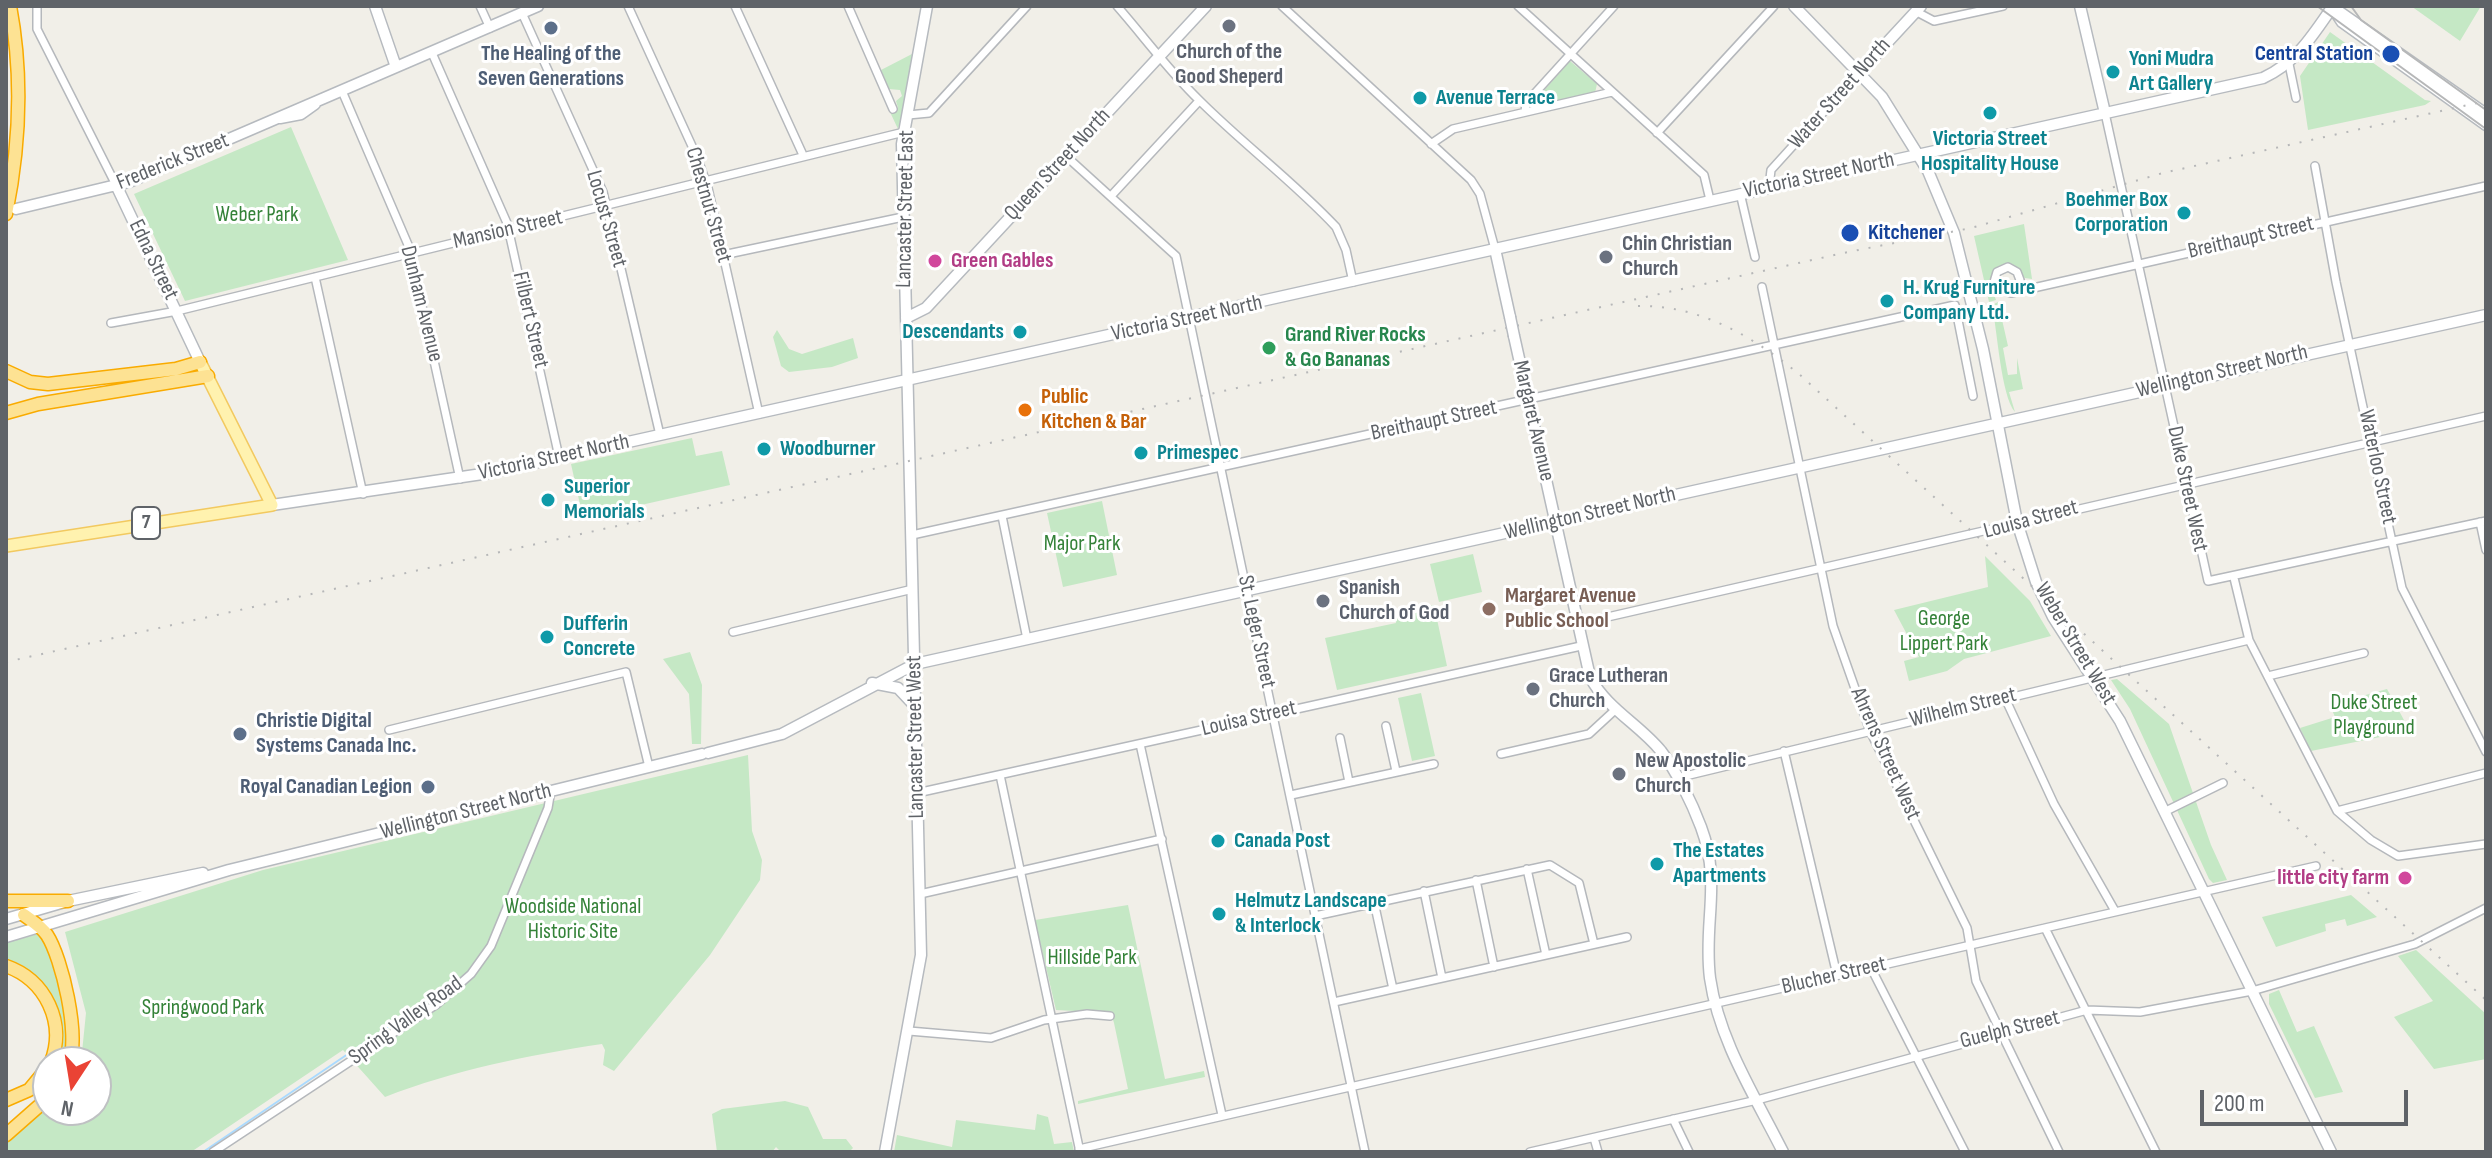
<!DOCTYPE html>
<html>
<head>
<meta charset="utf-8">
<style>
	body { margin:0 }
	#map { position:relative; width:2492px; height:1158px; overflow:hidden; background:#f1efe8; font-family:"Sofia Sans Condensed",sans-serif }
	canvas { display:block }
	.frame { position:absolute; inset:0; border:8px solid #5f6368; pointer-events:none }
	.north { position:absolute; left:32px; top:1046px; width:80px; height:80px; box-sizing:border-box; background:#fff; border:2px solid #bfc1c3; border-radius:50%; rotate:192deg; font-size:22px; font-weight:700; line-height:32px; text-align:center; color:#5f6368 }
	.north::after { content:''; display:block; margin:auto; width:28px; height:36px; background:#ea4335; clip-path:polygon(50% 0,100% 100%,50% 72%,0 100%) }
	.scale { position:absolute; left:2200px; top:1090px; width:208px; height:36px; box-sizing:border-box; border:4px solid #5f6368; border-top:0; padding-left:10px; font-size:24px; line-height:28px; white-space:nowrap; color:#5f6368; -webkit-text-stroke:6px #fff; paint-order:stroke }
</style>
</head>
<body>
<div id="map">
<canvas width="2492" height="1158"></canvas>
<div class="frame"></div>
<div class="north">N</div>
<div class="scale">200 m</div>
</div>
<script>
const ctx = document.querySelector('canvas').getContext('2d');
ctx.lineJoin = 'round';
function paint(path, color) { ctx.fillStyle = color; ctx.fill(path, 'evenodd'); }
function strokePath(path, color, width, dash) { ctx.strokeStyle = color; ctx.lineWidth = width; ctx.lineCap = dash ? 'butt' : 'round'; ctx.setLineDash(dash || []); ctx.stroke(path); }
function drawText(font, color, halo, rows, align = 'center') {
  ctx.font = font + ' "Sofia Sans Condensed",sans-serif'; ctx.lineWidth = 6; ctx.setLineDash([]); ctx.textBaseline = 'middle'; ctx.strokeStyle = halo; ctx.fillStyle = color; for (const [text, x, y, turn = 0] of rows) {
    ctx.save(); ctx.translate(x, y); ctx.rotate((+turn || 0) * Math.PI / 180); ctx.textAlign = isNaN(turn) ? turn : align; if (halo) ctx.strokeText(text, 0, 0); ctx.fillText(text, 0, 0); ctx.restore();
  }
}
paint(new Path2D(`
	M 2411,6 L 2481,6 L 2460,41 Z
	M 2330,32 L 2425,100 L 2431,101 L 2425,105 L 2308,130 L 2300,76 Z
	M 912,54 L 907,97 L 898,129 L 890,112 L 898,108 L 896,101 L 902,96 L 900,90 L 889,89 L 881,70 Z
	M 1570,61 L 1597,84 L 1595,93 L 1530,106 Z
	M 291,127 L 348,260 L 185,301 L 134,194 Z
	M 2024,224 L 2032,279 L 2025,278 L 2009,265 L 1999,266 L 1989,280 L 1996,300 L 1989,302 L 1974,236 Z
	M 1998,302 L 2008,346 L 2003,348 L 2008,375 L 2017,374 L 2017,358 L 2023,389 L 2009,392 L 2015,412 C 2001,396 1997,328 1992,305 Z
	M 777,330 L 789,349 L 802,354 L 853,338 L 858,358 L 832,367 L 789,372 L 781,366 L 773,337 Z
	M 692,438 L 696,456 L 722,451 L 730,485 L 583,518 L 571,464 Z
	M 1102,501 L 1117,575 L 1063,587 L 1047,513 Z
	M 1473,554 L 1482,592 L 1439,602 L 1430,564 Z
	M 1985,556 L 2030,601 L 2051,636 L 1964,659 L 1947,671 L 1909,681 L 1904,661 L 1919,657 L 1894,610 L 1988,587 Z
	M 1434,605 L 1447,666 L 1337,690 L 1325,638 L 1396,623 L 1394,613 Z
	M 690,652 L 702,685 L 701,744 L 692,744 L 689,694 L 663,659 Z
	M 2117,679 L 2169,724 L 2211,845 L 2227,880 L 2213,883 L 2209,879 L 2130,709 L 2111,680 Z
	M 2387,689 L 2410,731 L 2311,751 L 2300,728 L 2335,717 L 2330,705 Z
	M 1421,693 L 1435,756 L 1412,761 L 1398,698 Z
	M 748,755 L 752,831 L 762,860 L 760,880 L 710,955 L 614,1071 L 603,1065 L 605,1050 L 602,1044 C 529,1055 454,1070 385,1097 L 343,1050 L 191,1152 L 6,1152 L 6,1143 L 48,1105 L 48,1110 L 96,1110 L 96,1062 L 81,1062 L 86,1013 L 65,932 L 263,870 Z
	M 2351,895 L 2377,917 L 2347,926 L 2345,919 L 2325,924 L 2326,931 L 2276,947 L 2262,917 Z
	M 1128,905 L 1165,1079 L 1204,1071 L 1205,1077 L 1078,1104 L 1078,1101 L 1128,1089 L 1114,1023 L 1111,1013 L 1056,1010 L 1035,920 Z
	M 38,934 C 67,962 67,1024 66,1062 L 55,1062 L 58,1013 L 6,962 L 6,943 Z
	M 2416,950 L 2486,1014 L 2486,1059 L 2434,1069 L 2394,1017 L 2433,1001 L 2398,956 Z
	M 2279,990 L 2297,1032 L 2314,1026 L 2343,1092 L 2315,1098 L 2269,1004 L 2269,994 Z
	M 785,1101 L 808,1107 L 823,1139 L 846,1139 L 853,1148 L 849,1152 L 781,1152 L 776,1147 L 772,1152 L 717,1152 L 712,1114 L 722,1109 Z
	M 1037,1114 L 1048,1117 L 1054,1144 L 1072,1142 L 1074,1152 L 894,1152 L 897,1135 L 952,1147 L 956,1120 L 1035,1130 Z`), '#c5e8c5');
strokePath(new Path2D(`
	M 203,1152 L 444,989`), '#aadaff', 2);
const street = new Path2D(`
	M 37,6 L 37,29 L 117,187
	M 480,6 L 490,28
	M 628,6 L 697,157 L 708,188 L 759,414
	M 735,6 L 803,155
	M 848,6 L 893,109
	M 1117,6 C 1145,38 1169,71 1199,100 C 1243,144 1294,182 1336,227 L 1346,250 L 1353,282
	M 1282,6 L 1471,180 L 1480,194 L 1495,249
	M 1518,6 L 1704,175 L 1710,200
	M 1915,11 L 1934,21 L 2003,6
	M 522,13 L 603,192 L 660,435
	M 432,53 L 507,223 L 559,457
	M 2289,64 L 2296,98
	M 342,91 L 409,247 L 460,479
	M 1525,112 L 1526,103 L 1614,6
	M 2105,113 L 2208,581 L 2486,521
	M 908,115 L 929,113 L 1027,6
	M 1657,133 L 1774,6
	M 1431,144 L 1453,129 L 1612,92
	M 1067,157 L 1176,256 L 1365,1152
	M 2315,166 L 2336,282 L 2402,588 L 2486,752
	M 1769,187 L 1771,170 L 1859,73
	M 1740,193 L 1755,257
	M 1111,196 L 1199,101
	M 723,255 L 903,217
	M 315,277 L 363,494
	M 1762,287 L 1833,626 L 1870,731 L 1967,928 L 1976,981 L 2059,1152
	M 2017,289 L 2020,280 L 2017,272 L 2008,267 L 1997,272 L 1994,282 L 1998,289 L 2011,293 L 2486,186
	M 111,323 L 177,311 L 904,132
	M 1002,516 L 1027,639
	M 2480,522 L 2486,550
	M 912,535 L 1955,305 L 1973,396
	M 2234,578 L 2249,640 L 2337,811 L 2371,840 L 2398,856 L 2486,844
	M 1577,624 L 2486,416
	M 733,632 L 913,589
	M 2268,676 L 2364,653
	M 2005,698 L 2054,804 L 2115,911
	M 1386,726 L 1396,771
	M 389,730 L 626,672 L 649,767
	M 1340,738 L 1349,782
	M 1140,744 L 1222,1115
	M 1784,751 L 1837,975
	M 1501,754 L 1589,734 L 1615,710
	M 1000,775 L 1080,1152
	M 1677,778 L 2249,640
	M 917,793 L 1581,646
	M 1291,795 L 1434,764
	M 2166,811 L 2223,783
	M 2337,811 L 2486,773
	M 1527,869 L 1546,955
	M 1476,880 L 1494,967
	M 1424,891 L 1442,978
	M 920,894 L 1162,839
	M 1374,902 L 1393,989
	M 1315,916 L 1550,865 L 1579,883 L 1594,944
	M 2045,928 L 2156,1152
	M 1871,968 L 1965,1152
	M 1334,1002 L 1627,937
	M 909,1031 L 991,1038 L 1044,1020 L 1087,1014 L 1110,1016
	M 1673,1119 L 1689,1152
	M 1594,1138 L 1598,1152
	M 1079,1149 L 2316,866
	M 213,1152 L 437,1004 L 471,974 L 491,946 L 548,808 L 551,790
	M 1530,1152 L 1757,1100 L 2087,1010 L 2140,1012 L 2252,991 L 2415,944 L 2486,908`);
const secondary = new Path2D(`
	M 375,6 L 396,67
	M 1794,6 L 1882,97 L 1928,171 L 1954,233 L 1983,349 L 2017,522 L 2036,582 L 2053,617 L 2120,721 L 2331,1152
	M 2080,6 L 2105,113
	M 2332,7 L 2342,22 L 2486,125
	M 2337,10 L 2486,114
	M 1859,73 L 1921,6
	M 280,118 L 301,114 L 315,104
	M 117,187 L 200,362
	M 16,209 L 129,182 L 538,6
	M 1495,249 L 1510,317
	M 906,318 L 926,308 L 1206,6
	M 1514,336 L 1590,677 C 1607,709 1639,724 1661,751 C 1677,772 1692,803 1701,827 C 1722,883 1703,923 1710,978 C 1719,1041 1755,1096 1783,1152
	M 272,505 L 489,473 L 2263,78 C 2296,63 2313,35 2333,6
	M 872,683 L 898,688 L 914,705
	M 708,753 L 782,734 L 915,664 L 2486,315
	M 6,919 L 68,901 L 203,873
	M 6,937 L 229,870 L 702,754
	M 885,1152 L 921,955 L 902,144 L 927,6`);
const primary = new Path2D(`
	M 6,546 L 272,505 L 200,362`);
const highway = new Path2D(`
	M 6,214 C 20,145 23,75 10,6
	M 6,371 L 30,382 L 48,384 L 176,369 L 200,362
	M 6,413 L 38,404 L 208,376
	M 6,901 L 68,901
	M 24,915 C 32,921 41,926 47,935 C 62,958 80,1036 69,1062
	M 6,966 C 46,980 66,1023 51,1062
	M 6,1100 L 29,1090 L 48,1067
	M 6,1135 L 48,1098`);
strokePath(street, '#b5b8bc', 10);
strokePath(secondary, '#b6babf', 13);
strokePath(primary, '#f2c960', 14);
strokePath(highway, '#f9ab00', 15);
strokePath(street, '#fff', 7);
strokePath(secondary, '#fff', 10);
strokePath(primary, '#fff2af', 11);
strokePath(highway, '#fde293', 12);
strokePath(new Path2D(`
	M 2317,6 L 2486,129
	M 2351,6 L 2361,20 L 2486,110`), '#b6b7b8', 2);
strokePath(new Path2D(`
	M 1638,306 C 1700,305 1752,336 1799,374 L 2486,1000
	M 6,662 L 1848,252 L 1971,228 L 2163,173 L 2486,101`), '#b6b7b8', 2, [2, 10]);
const secondaryBridge = new Path2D(`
	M 1510,317 L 1514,336`);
strokePath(secondaryBridge, '#b6babf', 13, []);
strokePath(secondaryBridge, '#fff', 10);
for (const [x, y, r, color] of [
	[1229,26,8,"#6b7280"],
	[551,28,8,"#5c6f8a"],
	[2391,54,10,"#1a4fb4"],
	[2113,72,8,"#0f9aa8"],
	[1420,98,8,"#0f9aa8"],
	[1990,113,8,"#0f9aa8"],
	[2184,213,8,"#0f9aa8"],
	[1850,233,10,"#1a4fb4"],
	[1606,257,8,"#6b7280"],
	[935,261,8,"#d1479c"],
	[1887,301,8,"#0f9aa8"],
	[1020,332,8,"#0f9aa8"],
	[1269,348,8,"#2e9e5b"],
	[1025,410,8,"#e8710a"],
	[764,449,8,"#0f9aa8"],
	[1141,453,8,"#0f9aa8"],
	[548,500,8,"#0f9aa8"],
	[1323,601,8,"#6b7280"],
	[1489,609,8,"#8d6e63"],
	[547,637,8,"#0f9aa8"],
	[1533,689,8,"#6b7280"],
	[240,734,8,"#5c6f8a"],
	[1619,774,8,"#6b7280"],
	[428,787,8,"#5c6f8a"],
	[1218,841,8,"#0f9aa8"],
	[1657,864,8,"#0f9aa8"],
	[2405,878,8,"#d1479c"],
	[1219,914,8,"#0f9aa8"]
]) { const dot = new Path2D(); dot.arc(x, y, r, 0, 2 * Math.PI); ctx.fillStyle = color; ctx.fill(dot); strokePath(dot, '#fff', 3); }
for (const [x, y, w] of [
	[146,523,28]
]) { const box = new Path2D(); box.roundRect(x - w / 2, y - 16, w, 32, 6); ctx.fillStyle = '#fff'; ctx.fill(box); strokePath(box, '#5f6368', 2); }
drawText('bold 20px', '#5f6368', null, [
	["7",146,523]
]);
drawText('bold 22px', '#5b616d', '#fff', [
	["Church of the",1229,52,"center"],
	["Good Sheperd",1229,77,"center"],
	["Chin Christian",1622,244],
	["Church",1622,269],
	["Spanish",1339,588],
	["Church of God",1339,613],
	["Grace Lutheran",1549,676],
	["Church",1549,701],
	["New Apostolic",1635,761],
	["Church",1635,786]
], 'left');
drawText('bold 22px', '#4e5e75', '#fff', [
	["The Healing of the",551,54],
	["Seven Generations",551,79],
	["Christie Digital",256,721,"left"],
	["Systems Canada Inc.",256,746,"left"],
	["Royal Canadian Legion",412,787,"right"]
]);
drawText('bold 22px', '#164399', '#fff', [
	["Central Station",2373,54],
	["Kitchener",1868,233,"left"]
], 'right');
drawText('bold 22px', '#0d838f', '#fff', [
	["Yoni Mudra",2129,59],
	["Art Gallery",2129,84],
	["Avenue Terrace",1436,98],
	["Victoria Street",1990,139,"center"],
	["Hospitality House",1990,164,"center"],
	["Boehmer Box",2168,200,"right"],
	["Corporation",2168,225,"right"],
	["H. Krug Furniture",1903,288],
	["Company Ltd.",1903,313],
	["Descendants",1004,332,"right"],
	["Woodburner",780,449],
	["Primespec",1157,453],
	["Superior",564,487],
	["Memorials",564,512],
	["Dufferin",563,624],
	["Concrete",563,649],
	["Canada Post",1234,841],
	["The Estates",1673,851],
	["Apartments",1673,876],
	["Helmutz Landscape",1235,901],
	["& Interlock",1235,926]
], 'left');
drawText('22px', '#5f6368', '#fff', [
	["Water Street North",1840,94,-48],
	["Frederick Street",173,162,-22],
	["Queen Street North",1058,165,-47],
	["Victoria Street North",1819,176,-12],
	["Chestnut Street",708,205,74],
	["Lancaster Street East",906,209,-89],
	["Locust Street",606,219,74],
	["Mansion Street",508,230,-13],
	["Breithaupt Street",2251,238,-13],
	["Edna Street",153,260,64],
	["Dunham Avenue",421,304,76],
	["Victoria Street North",1187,319,-12],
	["Filbert Street",530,320,77],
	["Wellington Street North",2222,372,-13],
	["Breithaupt Street",1434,421,-12],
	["Margaret Avenue",1533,421,77],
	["Victoria Street North",554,458,-12],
	["Waterloo Street",2377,467,78],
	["Duke Street West",2187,489,78],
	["Wellington Street North",1590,514,-13],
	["Louisa Street",2031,520,-15],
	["St. Leger Street",1256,632,78],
	["Weber Street West",2075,644,59],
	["Wilhelm Street",1963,708,-14],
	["Louisa Street",1249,719,-13],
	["Lancaster Street West",916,737,-91],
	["Ahrens Street West",1885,754,66],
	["Wellington Street North",466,812,-14],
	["Blucher Street",1834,976,-13],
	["Spring Valley Road",406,1021,-36],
	["Guelph Street",2010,1030,-14]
]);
drawText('22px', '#348238', '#fff', [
	["Weber Park",257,215],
	["Major Park",1082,544],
	["George",1944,619],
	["Lippert Park",1944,644],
	["Duke Street",2374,703],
	["Playground",2374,728],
	["Woodside National",573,907],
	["Historic Site",573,932],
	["Hillside Park",1092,958],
	["Springwood Park",203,1008]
]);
drawText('bold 22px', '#b23c85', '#fff', [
	["Green Gables",951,261],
	["little city farm",2389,878,"right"]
], 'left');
drawText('bold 22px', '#27864d', '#fff', [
	["Grand River Rocks",1285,335],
	["& Go Bananas",1285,360]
], 'left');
drawText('bold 22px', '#c56008', '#fff', [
	["Public",1041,397],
	["Kitchen & Bar",1041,422]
], 'left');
drawText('bold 22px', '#785e54', '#fff', [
	["Margaret Avenue",1505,596],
	["Public School",1505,621]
], 'left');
</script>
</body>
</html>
